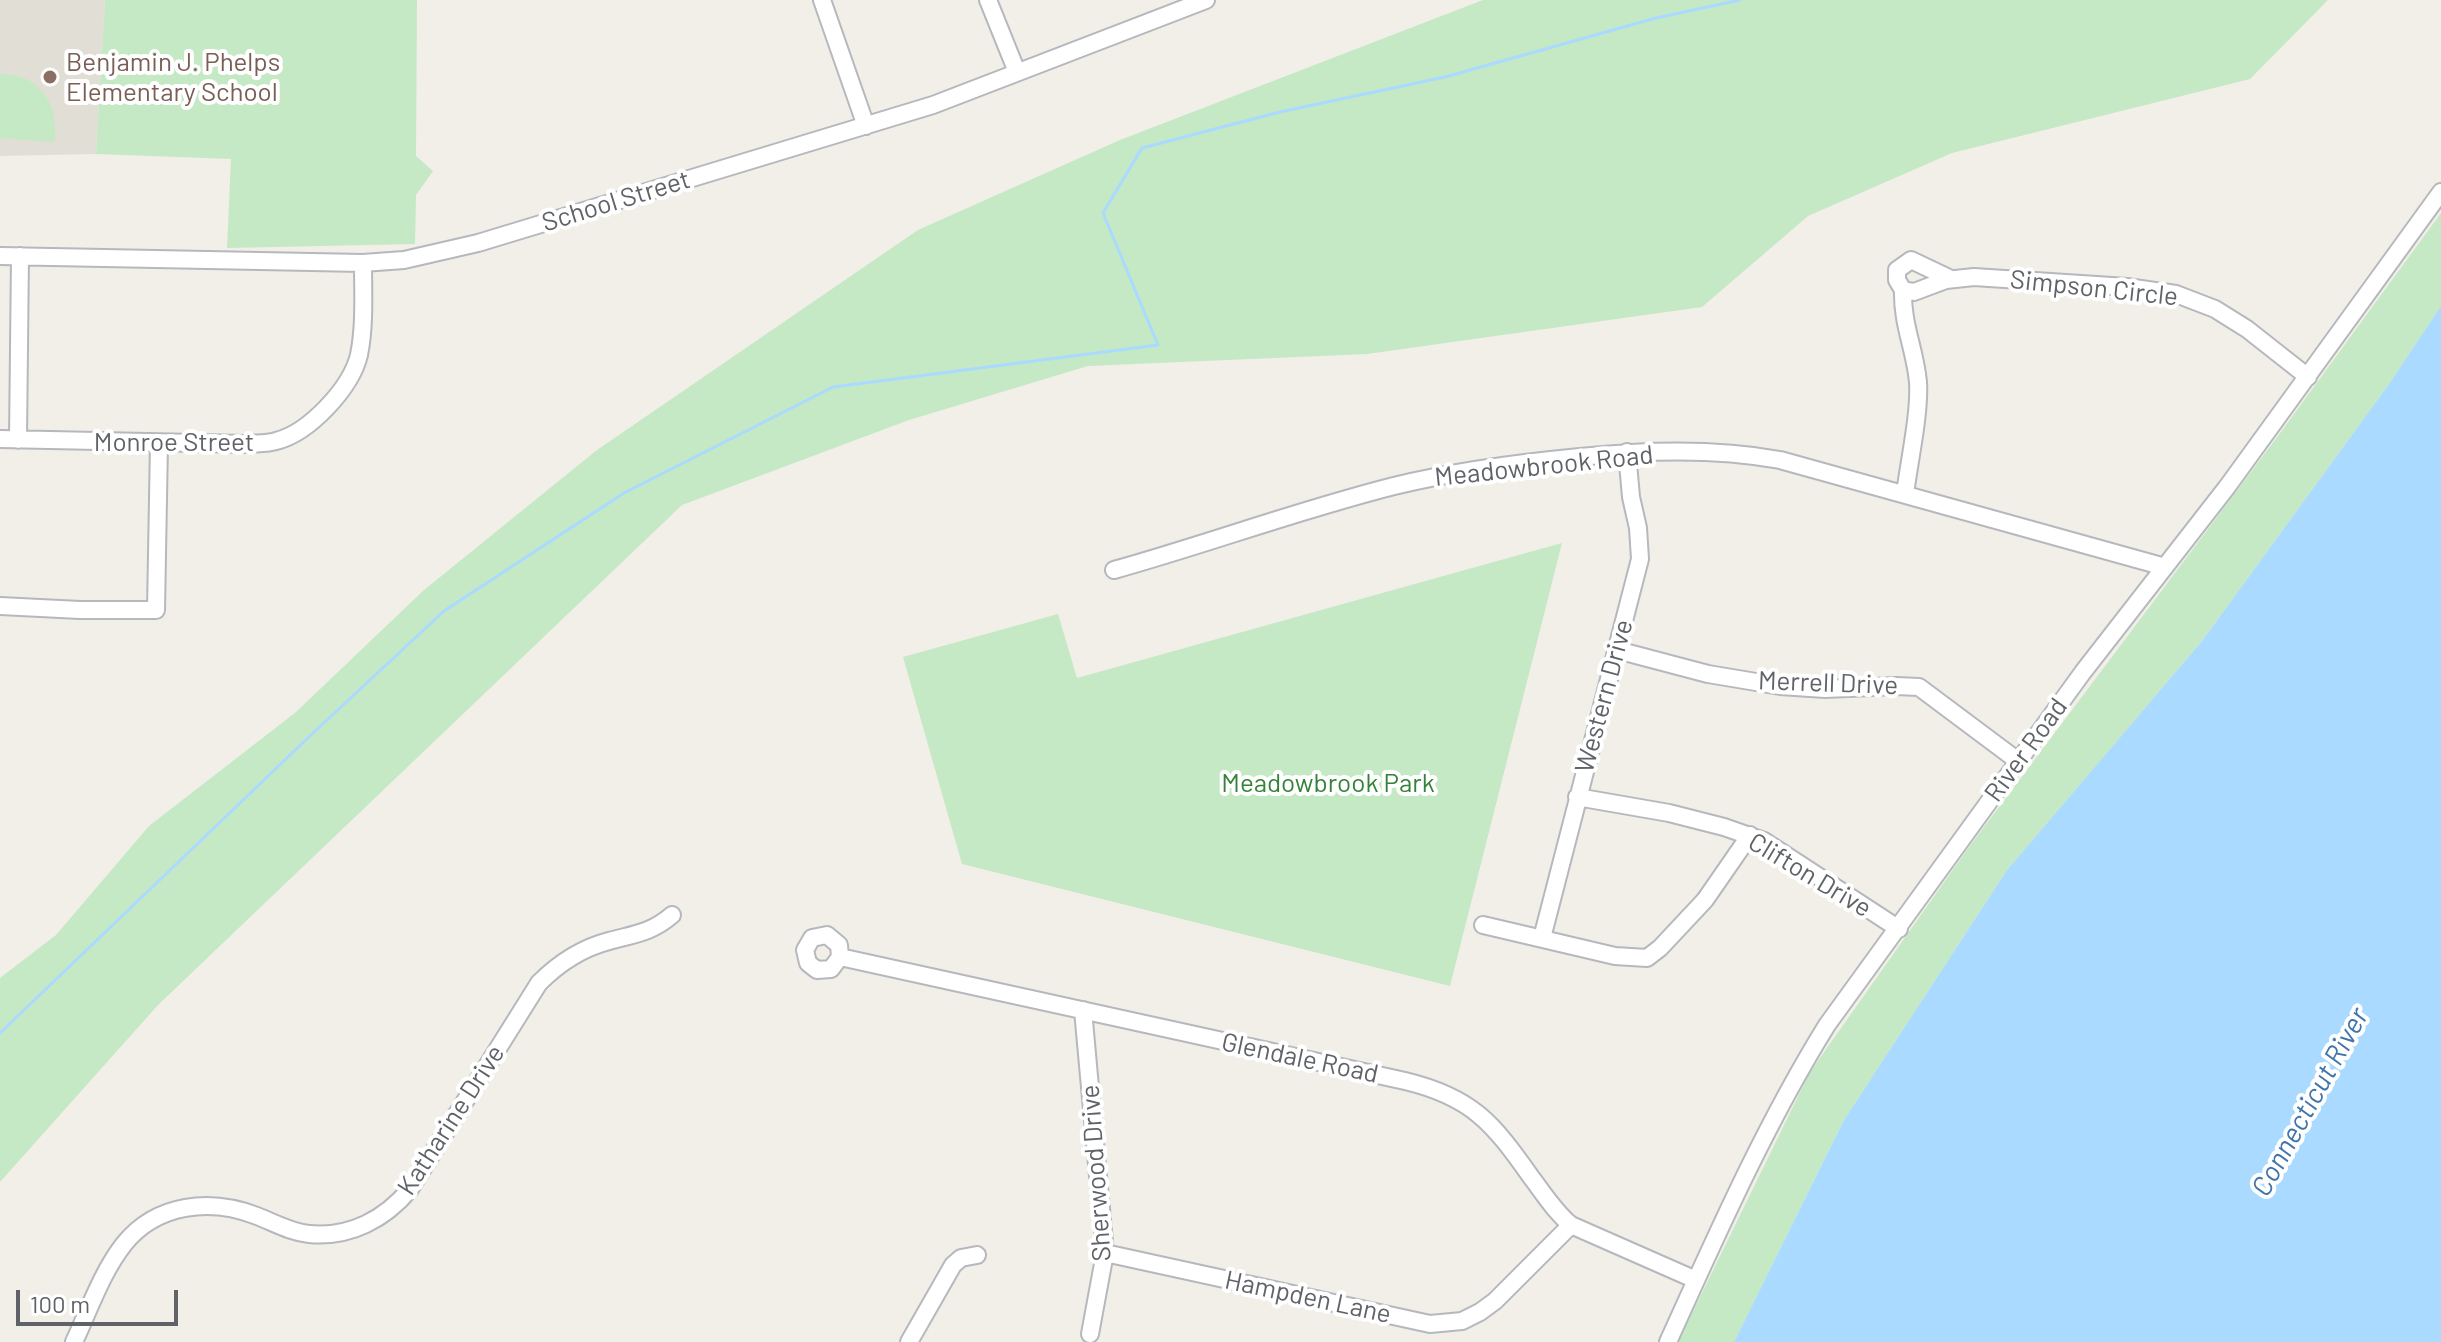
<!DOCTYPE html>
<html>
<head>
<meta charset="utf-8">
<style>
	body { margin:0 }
	#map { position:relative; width:2441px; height:1342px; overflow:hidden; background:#f1efe8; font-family:Barlow,sans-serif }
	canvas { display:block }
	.scale { position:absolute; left:16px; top:1290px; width:162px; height:36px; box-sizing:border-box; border:4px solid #5f6368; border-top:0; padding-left:10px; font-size:24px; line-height:28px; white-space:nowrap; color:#5f6368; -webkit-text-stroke:6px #fff; paint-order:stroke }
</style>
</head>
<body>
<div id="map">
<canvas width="2441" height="1342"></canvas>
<div class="scale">100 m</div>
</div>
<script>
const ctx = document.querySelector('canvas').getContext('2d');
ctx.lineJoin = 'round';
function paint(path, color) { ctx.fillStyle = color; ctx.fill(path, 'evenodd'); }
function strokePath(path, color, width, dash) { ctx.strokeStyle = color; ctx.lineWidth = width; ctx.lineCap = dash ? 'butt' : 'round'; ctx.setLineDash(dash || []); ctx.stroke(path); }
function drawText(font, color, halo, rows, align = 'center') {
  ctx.font = font + ' Barlow,sans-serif'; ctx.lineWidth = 8; ctx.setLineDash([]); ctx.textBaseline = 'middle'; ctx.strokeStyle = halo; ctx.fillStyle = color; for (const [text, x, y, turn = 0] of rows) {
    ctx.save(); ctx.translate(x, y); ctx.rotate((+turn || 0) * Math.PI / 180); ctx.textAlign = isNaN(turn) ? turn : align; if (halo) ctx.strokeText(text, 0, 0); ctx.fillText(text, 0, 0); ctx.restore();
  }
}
paint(new Path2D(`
	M 0,0 L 105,0 L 96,154 L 0,156 Z`), '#e1ded6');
paint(new Path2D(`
	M 105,0 L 417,0 L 416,156 L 433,171 L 416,195 L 415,244 L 227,248 L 231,159 L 96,154 Z
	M 1483,0 L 2328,0 L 2250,79 L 1952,153 L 1808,216 L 1702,307 L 1367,354 L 1088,366 L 909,420 L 682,505 L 158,1005 L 0,1182 L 0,978 L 56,935 L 149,826 L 296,712 L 424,590 L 597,450 L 918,230 L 1120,140 Z
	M 0,74 C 42,74 58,105 55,142 L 0,138 Z
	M 2441,213 L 2441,306 L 2389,384 L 2202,641 L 2007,870 L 1844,1120 L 1734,1342 L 1678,1342 L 1810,1072 L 1969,847 L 2278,436 Z
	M 1562,543 L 1450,986 L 962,864 L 903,657 L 1058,614 L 1077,678 Z`), '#c5e8c5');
paint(new Path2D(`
	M 2441,306 L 2441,1342 L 1734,1342 L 1844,1120 L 2007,870 L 2202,641 L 2389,384 Z`), '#aadaff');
strokePath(new Path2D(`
	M 0,1033 L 312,734 L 444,611 L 624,493 L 833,387 L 1158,345 L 1103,213 L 1142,148 L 1280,112 L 1445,77 L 1656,18 L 1740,0`), '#aadaff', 3);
const minor = new Path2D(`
	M 822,0 L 866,126
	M 988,0 L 1017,72
	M 0,256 L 363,263 L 404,260 L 478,243 L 933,105 L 1206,0
	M 1903,290 L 1897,280 L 1897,270 L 1911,260 L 1951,279
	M 0,439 L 246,444 C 256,443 267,444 276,441 C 309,433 351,388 359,355 C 365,325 363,293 363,263
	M 18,440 L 20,256
	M 1905,494 C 1909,462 1920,413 1918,382 C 1915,349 1902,325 1903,290 L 1914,292 L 1946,280 L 1974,277 L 2127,287 L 2176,294 L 2215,309 L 2247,329 L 2308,377
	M 1114,570 C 1207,544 1299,510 1394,486 C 1455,471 1517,463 1580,457 C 1646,450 1715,448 1780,460 L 2165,567
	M 0,606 L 80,610 L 156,610 L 159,443
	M 1617,650 L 1708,674 L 1780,686 L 1825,689 L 1896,686 L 1919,687 L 2018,761
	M 1577,797 L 1669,813 L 1724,827 L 1764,841 L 1899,929
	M 1483,925 L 1615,956 L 1647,958 L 1660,948 L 1705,900 L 1750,835
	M 1542,938 L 1640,559 L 1638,528 L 1631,497 L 1627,452
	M 840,957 L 831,969 L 817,970 L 808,963 L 805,950 L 812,938 L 827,935 L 839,945 L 840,957 L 1405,1081 C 1472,1097 1493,1123 1531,1177 C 1544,1194 1555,1212 1571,1225 L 1696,1280
	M 1083,1010 L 1105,1253 L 1090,1334
	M 1105,1253 L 1430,1324 L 1462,1321 L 1480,1312 L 1495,1301 L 1571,1225
	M 74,1342 C 89,1310 102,1272 124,1244 C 157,1203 211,1198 257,1216 C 275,1223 290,1232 309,1234 C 350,1238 385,1219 410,1189 L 539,983 C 558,964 582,948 609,941 C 635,934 651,933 672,915
	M 909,1342 L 953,1265 L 961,1258 L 977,1255
	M 1668,1342 C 1717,1234 1765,1125 1827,1025 L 2083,672 L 2227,487 L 2441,192`);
strokePath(minor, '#b5b8bc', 20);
strokePath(minor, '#fff', 16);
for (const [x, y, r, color] of [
	[50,77,8,"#8d6e63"]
]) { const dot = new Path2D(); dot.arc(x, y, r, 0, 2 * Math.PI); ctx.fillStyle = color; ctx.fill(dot); strokePath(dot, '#fff', 3); }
drawText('26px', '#785e54', '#fff', [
	["Benjamin J. Phelps",66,62],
	["Elementary School",66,92]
], 'left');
drawText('26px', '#5f6368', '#fff', [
	["School Street",616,201,-17],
	["Simpson Circle",2094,288,6],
	["Monroe Street",174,442],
	["Meadowbrook Road",1544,466,-6],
	["Merrell Drive",1828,683,2],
	["Western Drive",1604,696,-75],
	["River Road",2026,750,-54],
	["Clifton Drive",1810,875,31],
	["Glendale Road",1300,1058,12],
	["Katharine Drive",451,1120,-57],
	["Sherwood Drive",1096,1173,-94],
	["Hampden Lane",1308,1297,12]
]);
drawText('26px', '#348238', '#fff', [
	["Meadowbrook Park",1328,783]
]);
drawText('italic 28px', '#4174aa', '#fff', [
	["Connecticut River",2310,1102,-61]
]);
</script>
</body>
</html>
